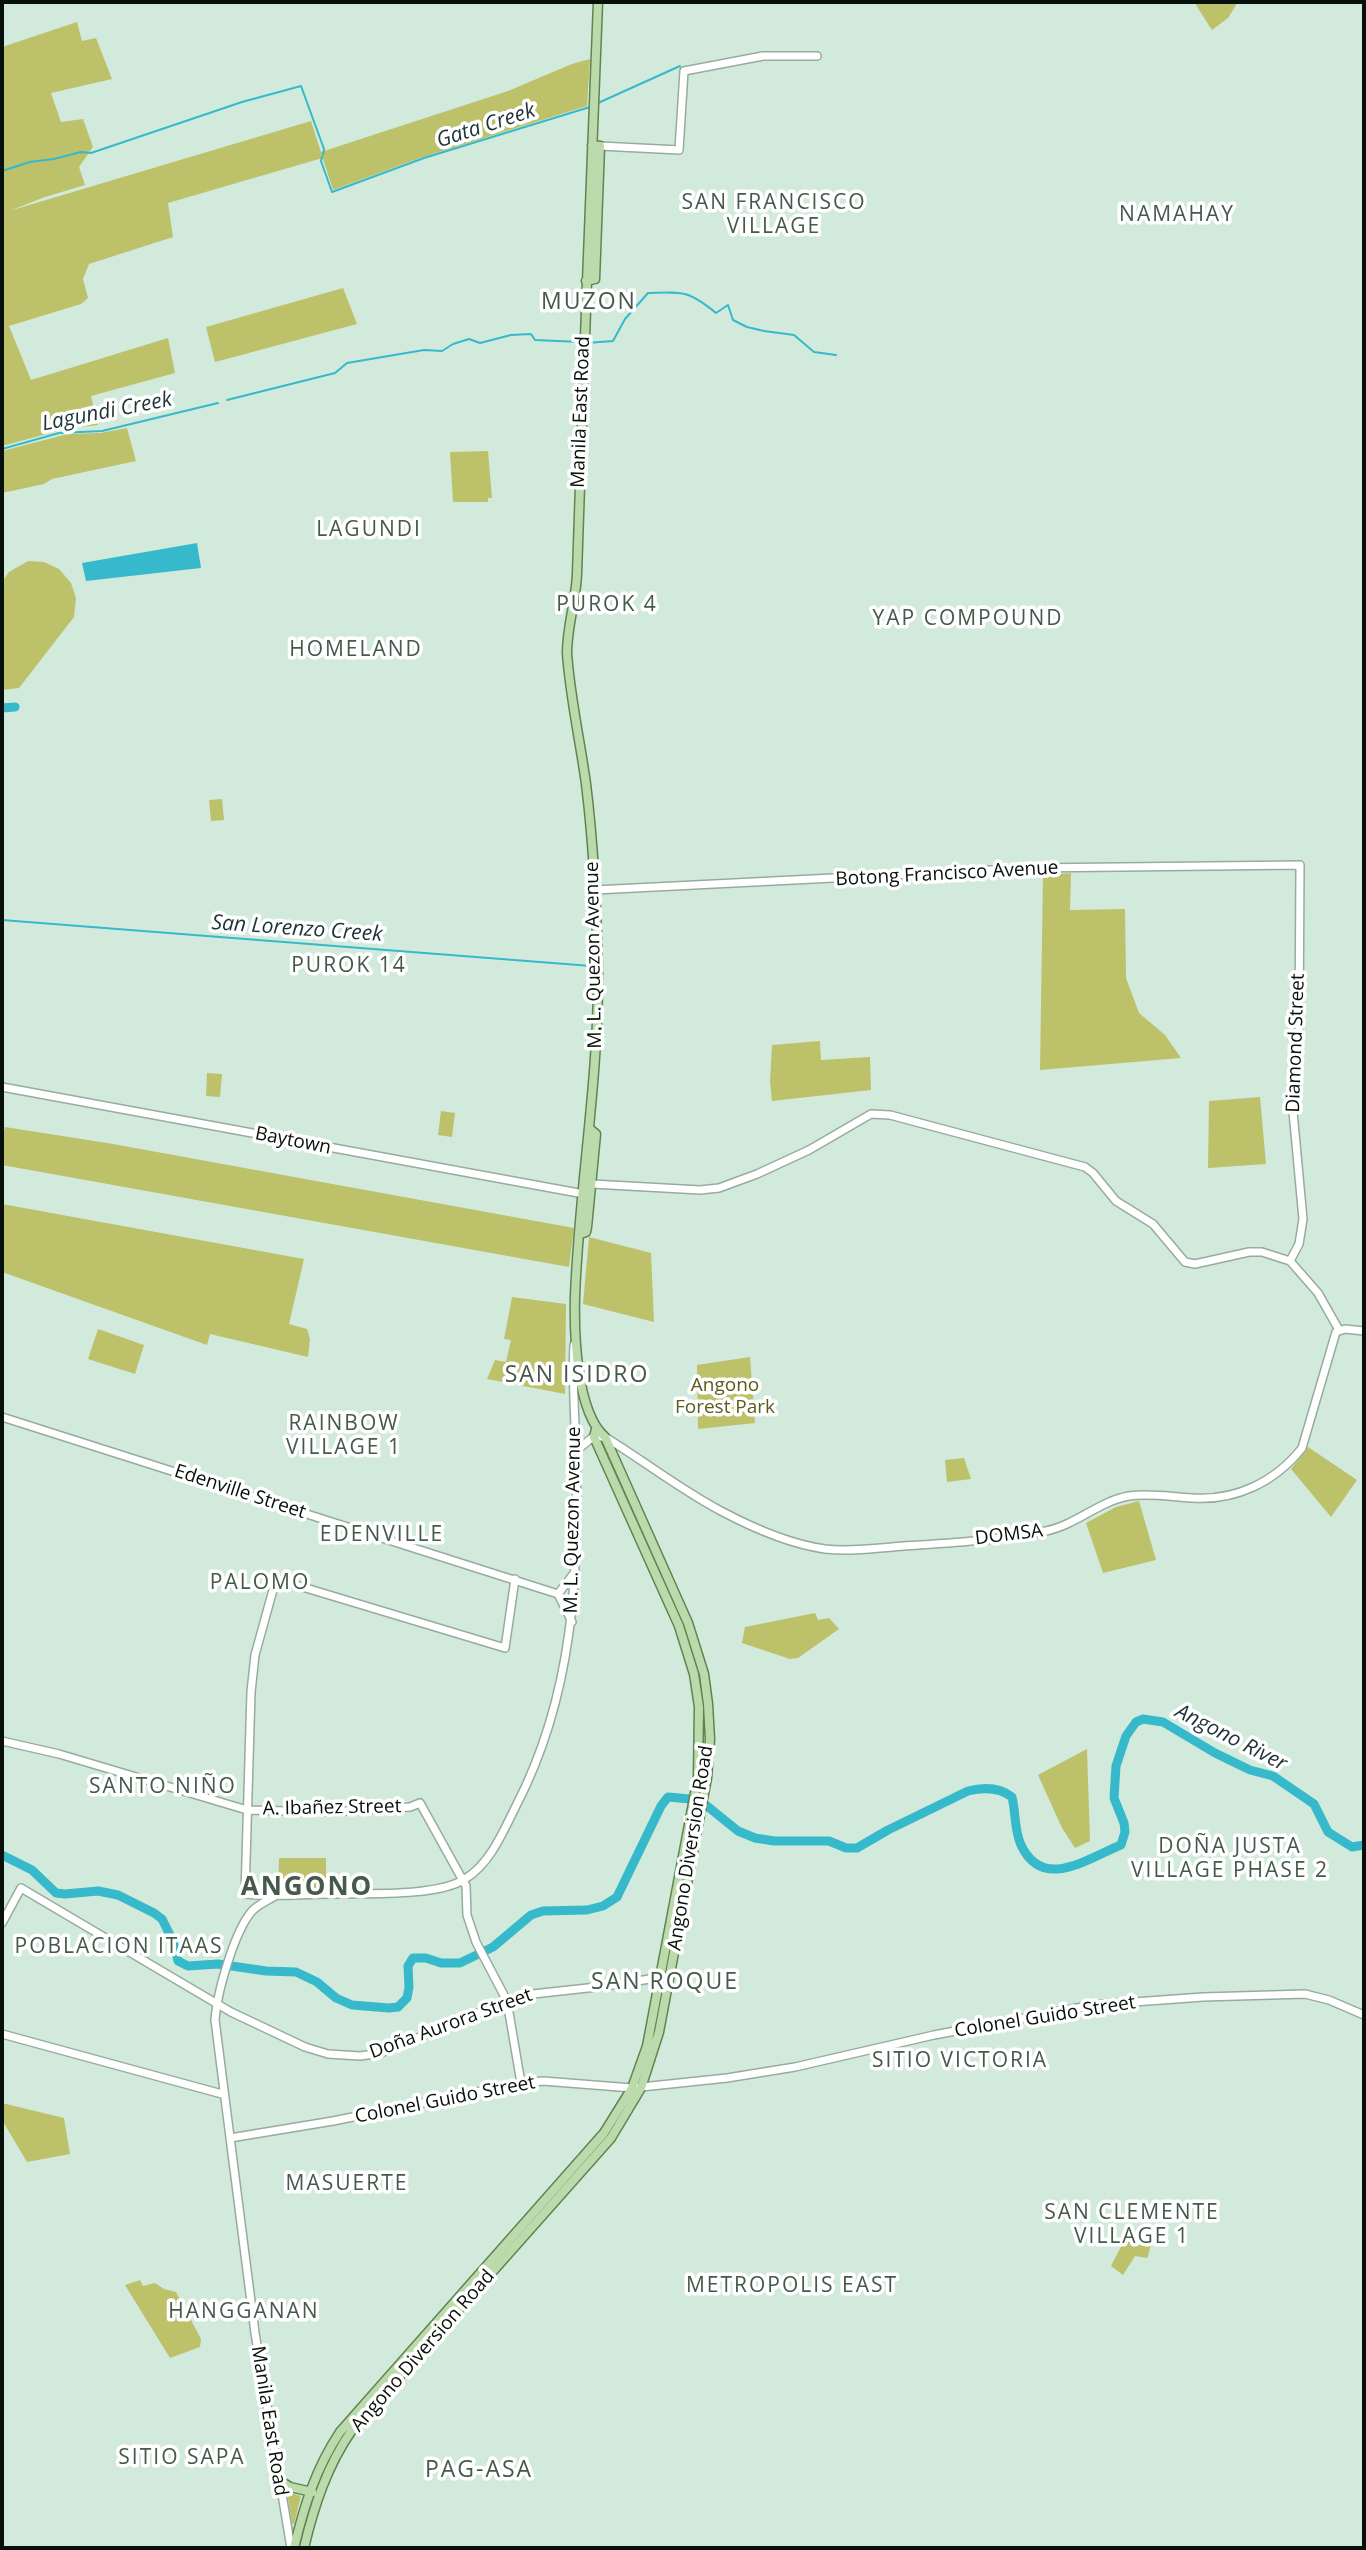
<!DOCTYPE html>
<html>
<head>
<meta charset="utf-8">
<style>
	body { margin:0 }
	#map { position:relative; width:1366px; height:2550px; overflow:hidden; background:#d2eadc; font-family:"Open Sans",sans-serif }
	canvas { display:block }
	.frame { position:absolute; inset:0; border:4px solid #08100b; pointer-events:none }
</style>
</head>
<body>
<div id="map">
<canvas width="1366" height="2550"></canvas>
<div class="frame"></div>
</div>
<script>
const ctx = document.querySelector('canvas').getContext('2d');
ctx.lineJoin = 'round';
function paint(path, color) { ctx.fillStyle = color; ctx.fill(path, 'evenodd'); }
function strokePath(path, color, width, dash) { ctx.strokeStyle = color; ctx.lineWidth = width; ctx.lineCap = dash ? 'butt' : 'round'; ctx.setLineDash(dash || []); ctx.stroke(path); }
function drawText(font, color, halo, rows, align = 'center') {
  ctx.font = font + ' "Open Sans",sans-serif'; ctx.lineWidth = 7; ctx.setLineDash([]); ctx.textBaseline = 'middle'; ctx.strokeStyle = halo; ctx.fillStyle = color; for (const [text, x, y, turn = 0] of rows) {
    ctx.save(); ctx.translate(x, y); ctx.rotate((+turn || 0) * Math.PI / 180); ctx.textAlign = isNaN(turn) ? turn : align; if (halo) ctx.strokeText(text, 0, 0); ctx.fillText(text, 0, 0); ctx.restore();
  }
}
paint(new Path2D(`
	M 1194,2 L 1238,2 L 1228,18 L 1212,30 Z
	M 77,22 L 82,41 L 96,38 L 112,79 L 51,93 L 61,122 L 83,119 L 93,147 L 79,167 L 85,185 L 45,197 L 9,211 L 311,121 L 321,152 L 508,91 L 572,64 L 590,59 L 587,106 L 420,158 L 333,190 L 323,159 L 319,159 L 168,203 L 173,237 L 89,264 L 83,279 L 88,298 L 81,304 L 9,326 L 31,380 L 168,338 L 175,373 L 91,396 L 98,425 L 65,429 L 2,446 L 2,47 Z
	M 343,288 L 357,324 L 215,362 L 206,327 Z
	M 127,428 L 136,461 L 52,479 L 44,484 L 2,493 L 2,451 L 68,434 L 100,433 Z
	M 488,451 L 492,498 L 488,498 L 488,502 L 453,502 L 450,452 Z
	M 28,561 L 44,562 L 59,569 L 71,583 L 76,598 L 74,617 L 19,688 L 2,690 L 2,582 L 9,572 Z
	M 222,799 L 224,820 L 211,821 L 209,800 Z
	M 1071,873 L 1070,910 L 1125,909 L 1126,978 L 1139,1013 L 1165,1035 L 1181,1058 L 1040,1070 L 1043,875 Z
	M 820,1041 L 821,1060 L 870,1057 L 871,1090 L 772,1101 L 770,1082 L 772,1045 Z
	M 207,1073 L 222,1074 L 220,1097 L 206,1096 Z
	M 1260,1097 L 1266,1164 L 1208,1168 L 1209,1101 Z
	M 441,1111 L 455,1113 L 452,1137 L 438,1135 Z
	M 5,1127 L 113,1144 L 574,1228 L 569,1267 L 2,1165 L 2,1139 Z
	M 2,1204 L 304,1259 L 289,1324 L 307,1329 L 310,1339 L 308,1357 L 210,1334 L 207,1345 L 2,1272 Z
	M 589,1237 L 651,1253 L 654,1322 L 583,1304 Z
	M 512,1297 L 566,1304 L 565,1394 L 487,1379 L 495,1360 L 506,1362 L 511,1340 L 504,1339 Z
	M 98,1329 L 144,1345 L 135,1374 L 88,1359 Z
	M 750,1357 L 755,1423 L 698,1429 L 697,1365 Z
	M 1308,1447 L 1357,1480 L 1331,1517 L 1291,1469 Z
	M 964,1458 L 971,1479 L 947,1482 L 945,1460 Z
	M 1139,1501 L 1156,1560 L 1103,1573 L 1086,1523 L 1116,1507 Z
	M 815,1613 L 818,1620 L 829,1618 L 839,1629 L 798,1658 L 790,1659 L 742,1643 L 745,1627 Z
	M 1087,1749 L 1090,1841 L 1075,1848 L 1062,1828 L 1038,1775 Z
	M 279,1858 L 326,1858 L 326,1892 L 278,1892 Z
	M 2,2103 L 64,2118 L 70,2154 L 27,2162 L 2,2120 Z
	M 1127,2235 L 1152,2240 L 1148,2256 L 1147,2258 L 1135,2256 L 1123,2275 L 1111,2266 Z
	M 140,2280 L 143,2286 L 155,2283 L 164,2289 L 176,2292 L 201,2339 L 200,2347 L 170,2358 L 125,2285 Z
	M 287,2492 L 301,2496 L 294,2524 L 292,2524 Z`), '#bcc16a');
paint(new Path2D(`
	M 197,543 L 201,568 L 86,581 L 82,563 Z`), '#36b9ca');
strokePath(new Path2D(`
	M 598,103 L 680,66
	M 322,157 L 321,161 L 332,192 L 424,158 L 590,107
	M 2,171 L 30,162 L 54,159 L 81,152 L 91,153 L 242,102 L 301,86 L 324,149 L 323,155
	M 587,343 L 613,341 L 625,319 L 648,293 C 683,292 688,290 716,313 L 728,305 L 733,320 L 747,327 L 764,331 L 794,335 L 814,352 L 836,355
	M 227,400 L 335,373 L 347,363 L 424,350 L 442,351 L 453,344 L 469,339 L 480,343 L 511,335 L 531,334 L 535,340 L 581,342
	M 2,449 L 59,433 L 102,431 L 218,403
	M 2,920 L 591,966`), '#36b9ca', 2);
strokePath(new Path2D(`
	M 2,708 L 15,707
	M 2,1855 L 32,1870 L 56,1893 L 65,1894 L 98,1891 L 118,1895 L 154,1913 L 162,1919 L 173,1941 L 178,1961 L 188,1966 L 218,1964 L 266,1971 L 296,1972 L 317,1982 L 336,1998 L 352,2005 L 389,2008 L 398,2007 L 407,1998 L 409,1987 L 408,1966 L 413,1958 L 426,1958 L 441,1963 L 460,1963 L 493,1947 L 531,1915 L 543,1911 L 587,1910 L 603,1906 L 617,1897 L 661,1806 L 668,1797 L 690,1799 L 707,1806 L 738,1831 L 755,1838 L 774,1841 L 829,1841 L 846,1848 L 857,1848 L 888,1830 L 968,1791 C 984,1787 999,1787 1012,1797 C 1016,1813 1014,1830 1021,1845 C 1043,1892 1088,1858 1121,1845 L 1125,1832 L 1124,1823 L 1114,1798 L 1116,1766 L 1126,1736 L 1136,1722 L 1143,1719 L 1163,1722 L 1215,1753 L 1250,1770 L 1273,1776 L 1314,1804 L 1328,1832 L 1352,1847 L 1364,1845`), '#36b9ca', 9);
const secondary = new Path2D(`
	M 600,146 L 679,150 L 684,71 L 763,56 L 817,56
	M 595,890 L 1031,868 L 1300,865 L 1299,1028 L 1291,1090 L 1303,1219 L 1299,1244 L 1290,1261
	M 2,1087 L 584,1194
	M 592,1184 L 700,1190 L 719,1188 L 757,1174 L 809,1150 L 871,1114 L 890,1115 L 1085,1167 L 1093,1173 L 1116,1201 L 1153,1224 L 1185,1262 L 1195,1264 L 1249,1252 L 1262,1252 L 1290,1261 L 1318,1293 L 1339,1330
	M 2,1417 L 558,1594 L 572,1622
	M 576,1451 L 593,1437 L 605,1437 C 644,1461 681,1490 721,1511 C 753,1528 789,1544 825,1549 C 851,1552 878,1548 904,1546 C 951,1543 1000,1540 1046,1531 C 1076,1525 1099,1501 1129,1496 C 1150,1493 1171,1497 1192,1498 C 1236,1501 1275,1482 1302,1448 L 1336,1332 L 1345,1329 L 1364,1331
	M 515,1579 L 505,1648 L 276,1579 L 255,1655 L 251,1692 L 245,1894 C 274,1897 301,1894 330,1894 C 365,1893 437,1897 465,1879 C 490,1864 503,1832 516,1806 C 574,1694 579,1575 576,1451 C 575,1416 572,1381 574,1345
	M 558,1594 L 575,1572
	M 2,1741 L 59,1754 L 247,1810 L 329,1812 L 410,1807 L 420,1803 L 466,1886 L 467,1915 L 476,1942 L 507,2001 L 521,2083
	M 275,1896 C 267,1901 259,1904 252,1911 C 234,1932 217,1993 215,2020 L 255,2333 L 291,2548
	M 2,1923 L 21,1888 L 231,2012 L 305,2047 L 328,2054 L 360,2056 L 381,2053 L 497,2005 L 533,1994 L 606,1986 L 662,1977
	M 2,2034 L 222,2094
	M 230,2138 L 333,2121 L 521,2083 L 543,2081 L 632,2088 L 727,2078 L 795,2067 L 934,2035 L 1093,2005 L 1203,1997 L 1305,1994 L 1329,2000 L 1364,2015`);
const primary = new Path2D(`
	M 586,281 L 595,279 L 600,146 L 592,145
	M 580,1234 L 586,1232 L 587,1227 L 596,1134 L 590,1129
	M 279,2480 L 290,2487 L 312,2492
	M 294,2548 C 304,2506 316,2468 340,2432 L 604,2133 L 632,2088 L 647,2046 L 698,1777 L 699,1707 L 694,1674 L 679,1626 L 594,1437 L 596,1429
	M 304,2548 C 314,2506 327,2466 352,2430 L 611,2138 L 641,2088 L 659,2032 L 707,1778 L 710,1739 L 708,1704 L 704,1674 L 688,1623 L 605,1437 C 576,1412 574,1332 575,1296 C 579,1190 598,1085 598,979 C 597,914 594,848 586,784 C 580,740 570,697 567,653 C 567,626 576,601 577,574 C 583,383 590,193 598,2`);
strokePath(secondary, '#96ac9f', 10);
strokePath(primary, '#608450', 11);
strokePath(secondary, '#fff', 7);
strokePath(primary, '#bcdbac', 8);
drawText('19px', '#08100b', '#fff', [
	["Manila East Road",581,412,-88],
	["Botong Francisco Avenue",947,874,-3],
	["M. L. Quezon Avenue",594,955,-91],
	["Diamond Street",1296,1043,-88],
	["Baytown",293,1141,11],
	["Edenville Street",240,1492,18],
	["M. L. Quezon Avenue",573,1520,-89],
	["DOMSA",1009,1535,-7],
	["A. Ibañez Street",332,1808,-1],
	["Angono Diversion Road",691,1848,-81],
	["Colonel Guido Street",1045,2017,-9],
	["Doña Aurora Street",451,2024,-20],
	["Colonel Guido Street",445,2100,-11],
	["Angono Diversion Road",423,2351,-49],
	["Manila East Road",269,2421,81]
]);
drawText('19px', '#595c1c', '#fff', [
	["Angono",725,1386],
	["Forest Park",725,1408]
]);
drawText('italic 21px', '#1d3336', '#fff', [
	["Gata Creek",486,126,-18],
	["Lagundi Creek",107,412,-11],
	["San Lorenzo Creek",297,929,4],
	["Angono River",1231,1738,27]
]);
ctx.letterSpacing = '2px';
drawText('21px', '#45594d', '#fff', [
	["SAN FRANCISCO",774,203],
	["VILLAGE",774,227],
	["NAMAHAY",1177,215],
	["LAGUNDI",369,530],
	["PUROK 4",607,605],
	["YAP COMPOUND",968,619],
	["HOMELAND",356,650],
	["PUROK 14",349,966],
	["RAINBOW",344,1424],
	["VILLAGE 1",344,1448],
	["EDENVILLE",382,1535],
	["PALOMO",260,1583],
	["SANTO NIÑO",163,1787],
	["DOÑA JUSTA",1230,1847],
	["VILLAGE PHASE 2",1230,1871],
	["POBLACION ITAAS",119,1947],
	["SITIO VICTORIA",960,2061],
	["MASUERTE",347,2184],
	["SAN CLEMENTE",1132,2213],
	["VILLAGE 1",1132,2237],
	["METROPOLIS EAST",792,2286],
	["HANGGANAN",244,2312],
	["SITIO SAPA",182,2458]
]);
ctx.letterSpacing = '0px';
ctx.letterSpacing = '2px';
drawText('23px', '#45594d', '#fff', [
	["MUZON",589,302],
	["SAN ISIDRO",577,1375],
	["SAN ROQUE",665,1982],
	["PAG-ASA",479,2470]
]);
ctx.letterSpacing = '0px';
ctx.letterSpacing = '2px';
drawText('bold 26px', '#45594d', '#fff', [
	["ANGONO",307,1888]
]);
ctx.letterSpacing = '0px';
</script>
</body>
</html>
